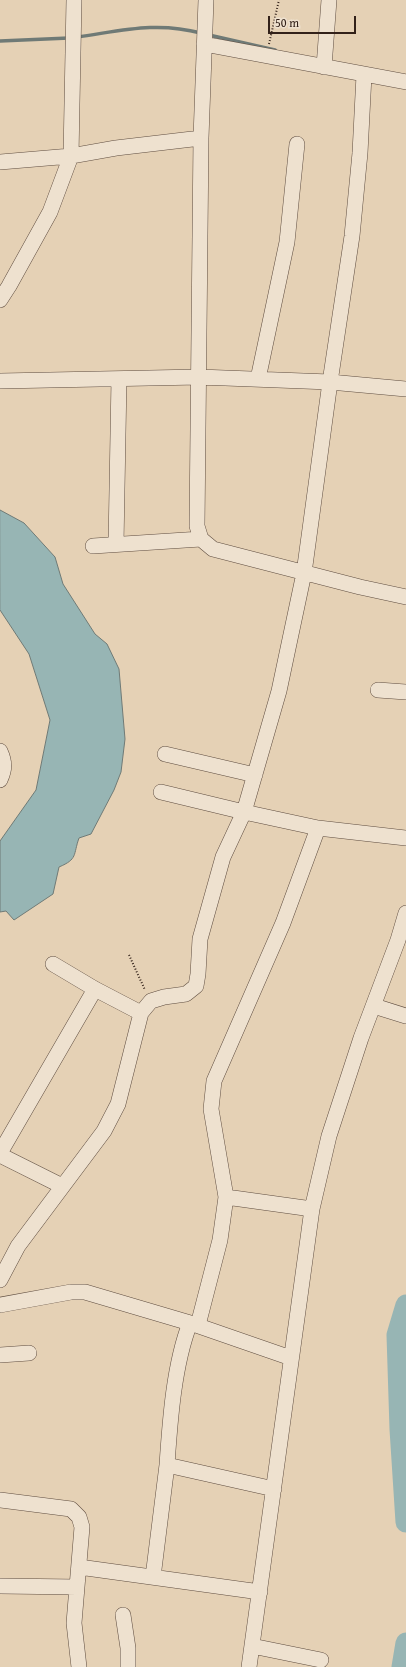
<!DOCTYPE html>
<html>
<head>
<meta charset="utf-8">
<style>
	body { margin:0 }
	#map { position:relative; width:406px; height:1667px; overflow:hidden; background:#e5d1b5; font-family:"Gentium Book Plus",serif }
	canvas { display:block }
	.scale { position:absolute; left:268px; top:16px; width:88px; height:18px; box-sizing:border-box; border:2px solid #322119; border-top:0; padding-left:5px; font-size:12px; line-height:14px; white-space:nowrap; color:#322119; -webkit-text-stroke:3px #eee1cf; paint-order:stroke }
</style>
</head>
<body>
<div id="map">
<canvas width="406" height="1667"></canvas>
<div class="scale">50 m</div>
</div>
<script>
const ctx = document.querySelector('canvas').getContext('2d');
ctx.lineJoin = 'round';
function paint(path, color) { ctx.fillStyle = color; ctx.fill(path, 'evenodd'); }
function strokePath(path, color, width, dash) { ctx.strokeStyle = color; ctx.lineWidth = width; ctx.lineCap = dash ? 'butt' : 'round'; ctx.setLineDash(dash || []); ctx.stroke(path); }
const water = new Path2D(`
	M 0,510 L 24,523 L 55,557 L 63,584 L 95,634 L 107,644 L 119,669 L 125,739 L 121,772 L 114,790 L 91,834 L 79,838 C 73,855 78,859 59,867 L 53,894 L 14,920 L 6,911 L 0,912 L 0,841 L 36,790 L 50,720 L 29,654 L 0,610 Z`);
paint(water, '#97b5b4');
strokePath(water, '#6f7a76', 1);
strokePath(new Path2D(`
	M 209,35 L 275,50
	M 77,37 C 121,31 156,21 201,33
	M 0,41 L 69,38`), '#6f7a76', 3.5);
strokePath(new Path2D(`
	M 406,1305 L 397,1335 L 400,1429 L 406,1522
	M 402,1667 L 406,1643`), '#97b5b4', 21);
const minor = new Path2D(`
	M 206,0 L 201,138 L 197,526 L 201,539 L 213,549 L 360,587 L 406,597
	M 204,44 L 406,82
	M 324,67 L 329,0
	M 0,162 L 71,156 L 116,148 L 201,138
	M 0,300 L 9,286 L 50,212 L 71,156 L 74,0
	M 258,379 L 287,242 L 297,144
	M 0,381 L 199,377 L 330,382 L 406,389
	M 116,544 L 119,379
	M 93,546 L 201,539
	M 378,690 L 406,692
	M 0,751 C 5,762 5,769 0,780
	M 165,754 L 255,775
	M 161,792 L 244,812 L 318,828 L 406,838
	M 53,964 L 95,989 L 141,1013
	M 374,1006 L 406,1016
	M 0,1153 L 95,989
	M 0,1155 L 62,1186
	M 226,1197 L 312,1209
	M 0,1280 L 18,1246 L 104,1131 L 118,1104 L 141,1013 L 151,1001 L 164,997 L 186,994 L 196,986 L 198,974 L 200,939 L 223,857 L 244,812 L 279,691 L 304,573 L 330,382 L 352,236 L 360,153 L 364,75
	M 0,1305 L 71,1292 L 85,1292 L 190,1323
	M 198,1325 L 220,1240 L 226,1197 L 211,1109 L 214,1081 L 283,923 L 318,828
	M 0,1355 L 29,1353
	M 274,1489 L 167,1465 C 170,1420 174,1364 190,1323 L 291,1358
	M 0,1500 L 71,1509 L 79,1517 L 82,1527 L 74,1623 L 79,1667
	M 79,1567 L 260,1592
	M 153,1577 L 167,1465
	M 0,1586 L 77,1587
	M 123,1615 L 128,1648 L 128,1667
	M 252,1646 L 321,1660
	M 249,1667 L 312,1209 L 329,1136 L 361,1038 L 398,940 L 406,913`);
strokePath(minor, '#5f4d40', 16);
strokePath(new Path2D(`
	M 269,44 L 279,0
	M 129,955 L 145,990`), '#322119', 2, [1, 2]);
strokePath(minor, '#eee1cf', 15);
</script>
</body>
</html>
